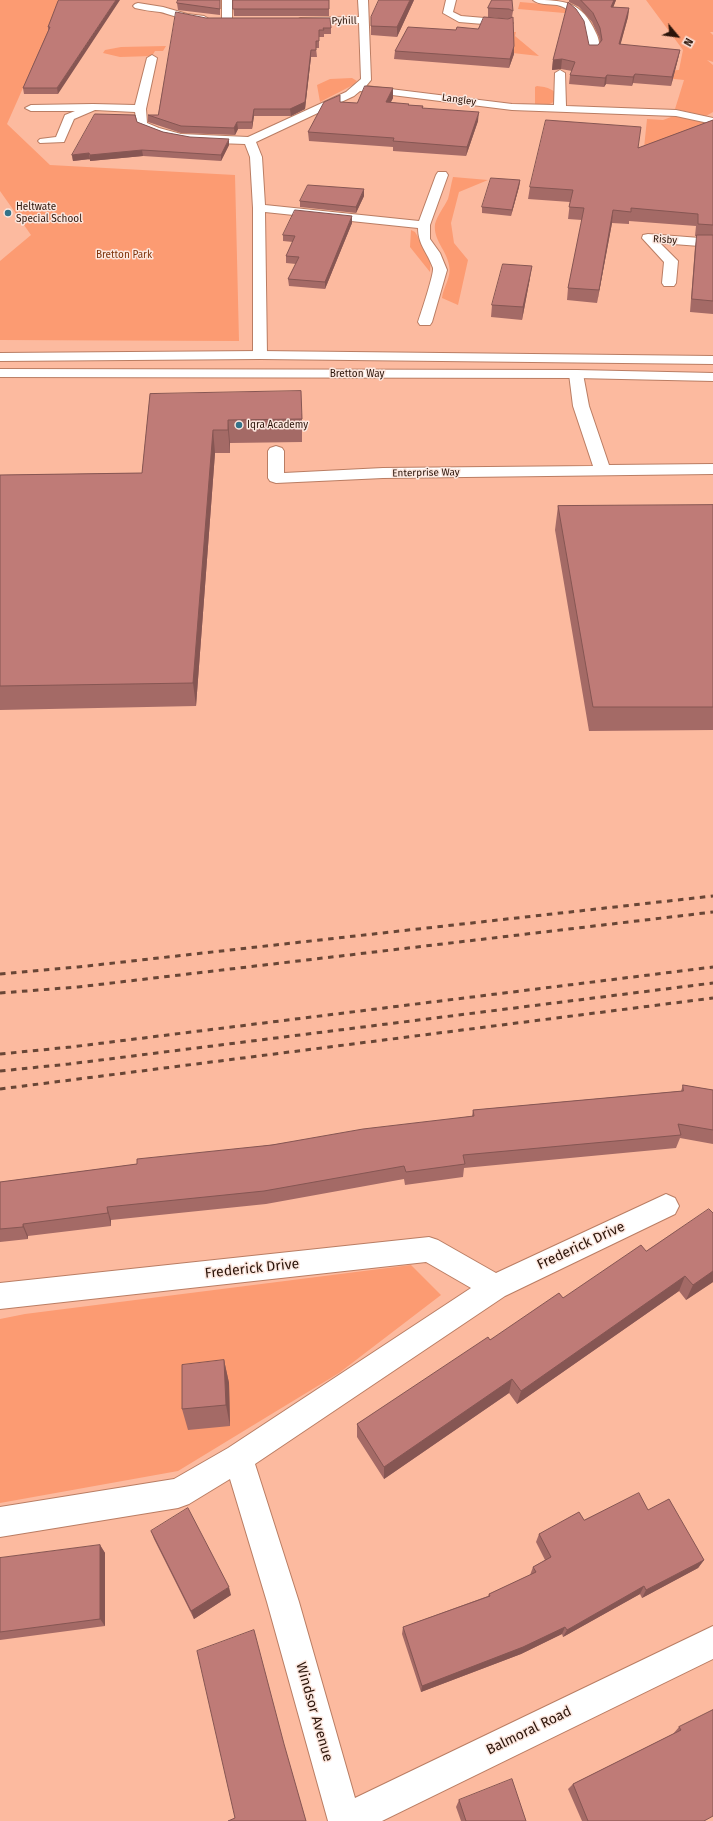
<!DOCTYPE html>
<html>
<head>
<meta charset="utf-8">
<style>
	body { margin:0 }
	#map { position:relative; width:713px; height:1821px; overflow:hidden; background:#fcba9f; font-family:"Fira Sans",sans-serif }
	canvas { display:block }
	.north { position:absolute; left:657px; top:16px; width:40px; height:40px; -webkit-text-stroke:3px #fce7df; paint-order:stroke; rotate:119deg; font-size:11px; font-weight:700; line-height:16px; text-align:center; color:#2b1409 }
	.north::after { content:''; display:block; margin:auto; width:14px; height:18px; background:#2b1409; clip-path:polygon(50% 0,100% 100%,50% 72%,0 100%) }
</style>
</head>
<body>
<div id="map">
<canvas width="713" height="1821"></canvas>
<div class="north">N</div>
</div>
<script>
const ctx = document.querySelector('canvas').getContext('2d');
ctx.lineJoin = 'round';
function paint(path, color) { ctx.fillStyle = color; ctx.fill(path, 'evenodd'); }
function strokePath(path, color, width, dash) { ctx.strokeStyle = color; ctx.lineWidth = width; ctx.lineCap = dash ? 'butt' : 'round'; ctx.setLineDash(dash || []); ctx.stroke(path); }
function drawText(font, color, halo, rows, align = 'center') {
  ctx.font = font + ' "Fira Sans",sans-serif'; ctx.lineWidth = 3; ctx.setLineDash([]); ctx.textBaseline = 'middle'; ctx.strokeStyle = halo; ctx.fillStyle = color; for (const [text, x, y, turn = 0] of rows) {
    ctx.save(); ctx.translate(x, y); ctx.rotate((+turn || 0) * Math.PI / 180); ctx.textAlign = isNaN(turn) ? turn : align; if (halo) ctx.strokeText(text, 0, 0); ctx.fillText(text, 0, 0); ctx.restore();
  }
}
paint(new Path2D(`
	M 0,0 L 65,0 L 58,9 L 7,124 L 50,165 L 235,175 L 239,341 L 0,340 L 0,261 L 31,235 L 0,191 Z
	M 646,0 L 713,0 L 713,32 L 710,32 L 713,35 L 713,62 L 707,60 L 713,65 L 713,112 L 706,116 L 675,109 L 684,80 L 617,73 L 617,72 L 679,70 L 683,50 Z
	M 520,2 L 554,5 L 576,14 L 518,9 Z
	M 510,32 L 516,32 L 515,36 L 539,56 L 504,52 Z
	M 166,46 L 163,51 L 155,51 L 152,56 L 120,57 L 103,53 L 105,50 L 121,47 Z
	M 352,78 L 357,81 L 353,85 L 320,102 L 317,85 L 330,79 Z
	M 537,86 C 546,87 559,89 556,101 L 545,106 L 535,106 L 535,87 Z
	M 671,117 L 688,117 L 710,124 L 653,157 L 635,152 L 644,148 L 647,119 L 663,120 Z
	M 453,177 L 488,180 L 459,192 L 451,223 L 454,243 L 468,260 L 458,305 L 442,298 C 443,287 452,277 449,265 C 447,251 433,240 435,224 C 437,216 444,207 448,199 C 450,192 451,184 453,177 Z
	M 411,230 L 415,232 L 431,258 L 430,272 L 410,247 Z
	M 411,1265 L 441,1295 L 339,1373 L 178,1471 L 0,1503 L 0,1319 L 25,1314 Z`), '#fc9b72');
const street = new Path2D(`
	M 222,0 L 232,0 L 232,20 L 230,22 L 227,23 L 222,20 Z
	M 358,0 L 368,0 L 371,80 L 366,86 L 512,104 L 554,105 L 555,73 L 560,70 L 565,73 L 566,106 L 676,110 L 713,118 L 713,124 L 676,116 L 512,110 L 360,91 L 354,96 L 256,142 L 262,157 L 265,205 L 419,221 L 436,175 L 438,172 L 446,172 L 448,175 L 430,225 L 430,239 L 440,253 L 447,270 L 432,322 L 430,325 L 420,325 L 418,322 C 421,313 434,274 433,268 C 428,253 418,245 418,228 L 265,212 L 267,355 L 265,358 L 255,358 L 253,355 L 253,208 L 250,157 L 245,144 C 208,143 173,143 138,127 L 135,112 L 95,110 L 74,119 L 64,142 L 40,143 L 38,141 L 40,139 L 56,137 L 65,115 L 75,111 L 31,111 L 25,108 L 31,105 L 93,104 L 135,105 L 147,58 L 152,55 L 157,58 L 146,109 L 147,123 L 159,128 L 181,134 L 248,137 L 346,92 L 361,79 L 359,23 L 300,24 L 295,21 L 300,18 L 359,17 Z
	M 446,0 L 456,0 L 453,12 L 461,16 L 508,20 L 513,23 L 508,26 L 459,22 L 443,13 Z
	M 533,0 C 564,0 582,1 596,33 C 599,39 601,47 597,53 L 589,53 L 588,51 C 591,31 577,10 557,5 C 550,4 538,5 533,0 Z
	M 138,3 L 163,7 L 187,14 L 204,16 L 209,19 C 201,28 171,14 160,12 C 151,11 143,10 135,8 L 133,6 L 135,4 Z
	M 648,234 L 713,239 L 713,247 L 660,243 L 678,261 L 676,283 L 674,286 L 664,286 L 662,283 L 664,262 L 642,238 L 643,235 Z
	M 576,370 L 581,371 L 583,374 L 589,406 L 609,465 L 713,464 L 713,474 L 383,478 L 276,483 L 270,481 L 268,478 L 268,451 L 270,448 L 276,446 L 282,448 L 284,451 L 284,473 L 383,468 L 593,466 L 573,406 L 569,374 L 571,371 Z
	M 666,1194 L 675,1198 L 679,1206 L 675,1214 L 505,1296 L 255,1464 L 299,1602 L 355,1798 L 713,1626 L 713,1659 L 382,1821 L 328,1821 L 267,1602 L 230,1479 L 189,1504 L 178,1508 L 0,1537 L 0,1507 L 174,1479 L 228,1448 L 471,1288 L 426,1262 L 0,1309 L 0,1283 L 429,1237 L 438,1240 L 496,1273 Z`);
const secondary = new Path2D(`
	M 260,351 L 713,356 L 713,364 L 260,359 L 0,361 L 0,353 Z
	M 0,369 L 576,370 L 713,373 L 713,381 L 576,378 L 0,377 Z`);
strokePath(street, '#ba7d63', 2);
strokePath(secondary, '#ba7d63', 2);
paint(street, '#fff');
paint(secondary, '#fff');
strokePath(new Path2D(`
	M 0,974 L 78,967 L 713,896
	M 0,993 L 78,987 L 713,912
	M 0,1054 L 71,1047 L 713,967
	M 0,1071 L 69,1064 L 713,983
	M 0,1089 L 713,998`), '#694636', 3, [5.5, 5.5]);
paint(new Path2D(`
	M 60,0 L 58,94 L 24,94 L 23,88 L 48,31 L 48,27 Z
	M 220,0 L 220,15 L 178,10 L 177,3 Z
	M 233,0 L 329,0 L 329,16 L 234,16 Z
	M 414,0 L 397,37 L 371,35 L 371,17 Z
	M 492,0 L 513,11 L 512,17 L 514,46 L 514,54 L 509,68 L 394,59 L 395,51 L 456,30 L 478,29 L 509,19 L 488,17 L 488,8 Z
	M 569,0 L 616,0 L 613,7 L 629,8 L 628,17 L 620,45 L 680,50 L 678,59 L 671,86 L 633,83 L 632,86 L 606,84 L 604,87 L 569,84 L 570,75 L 572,71 L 561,69 L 552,70 L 553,60 L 598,45 L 600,42 L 599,37 L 592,22 L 579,7 L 569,2 Z
	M 206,18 L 331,28 L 331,34 L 324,34 L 324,37 L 319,37 L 319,48 L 316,48 L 317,57 L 311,57 L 305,109 L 291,116 L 254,116 L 252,129 L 238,129 L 235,135 L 181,133 L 148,122 L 148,115 L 158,115 Z
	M 393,88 L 393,98 L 391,102 L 409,105 L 423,106 L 423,108 L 478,121 L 466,156 L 393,151 L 393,147 L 309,141 L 308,132 L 357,103 Z
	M 713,120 L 713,314 L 690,312 L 695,247 L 697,236 L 695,236 L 696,226 L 629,221 L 629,224 L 612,223 L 597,303 L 567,300 L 568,288 L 582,220 L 568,219 L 570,202 L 528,199 L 530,187 L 638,148 Z
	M 137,122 L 163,132 L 229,145 L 221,161 L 143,156 L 90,161 L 90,159 L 73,161 L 72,155 Z
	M 520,180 L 519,187 L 511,216 L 482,213 L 482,207 Z
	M 364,196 L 356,213 L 300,207 L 300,201 Z
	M 352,223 L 325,289 L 289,286 L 288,279 L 296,264 L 286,263 L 286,256 L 293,242 L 283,241 L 283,235 Z
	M 530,278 L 522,320 L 491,317 L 492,305 Z
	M 150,394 L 302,414 L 302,442 L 230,443 L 230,453 L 215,453 L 196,706 L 0,710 L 0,475 L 142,473 Z
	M 713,505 L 713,730 L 589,731 L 555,530 L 558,506 Z
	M 683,1085 L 713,1090 L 713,1144 L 680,1138 L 676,1148 L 464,1168 L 463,1177 L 405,1185 L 404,1179 L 266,1204 L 111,1220 L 111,1226 L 28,1236 L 28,1239 L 0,1242 L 0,1182 L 137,1164 L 472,1116 L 473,1110 L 681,1091 Z
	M 713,1213 L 713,1282 L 686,1300 L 679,1291 L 517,1404 L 509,1393 L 384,1479 L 357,1437 L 357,1424 L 490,1340 Z
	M 224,1360 L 229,1383 L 230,1426 L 188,1430 L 182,1409 Z
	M 648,1510 L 704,1560 L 698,1568 L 642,1598 L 640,1594 L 563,1637 L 562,1634 L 521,1654 L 421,1692 L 402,1634 L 403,1627 L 488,1596 L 489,1594 L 530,1575 L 533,1567 L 545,1560 L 536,1542 L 539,1534 L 584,1520 Z
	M 151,1531 L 231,1595 L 194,1619 L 154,1539 Z
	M 100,1545 L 105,1553 L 105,1626 L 0,1640 L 0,1558 Z
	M 713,1710 L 705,1821 L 582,1821 L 568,1789 L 573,1784 L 673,1734 L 679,1727 Z
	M 459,1800 L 526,1821 L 461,1821 L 456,1807 Z`), '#a46a66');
paint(new Path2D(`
	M 116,0 L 120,0 L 58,94 L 57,88 Z
	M 410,0 L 414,0 L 397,37 L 397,27 Z
	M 614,0 L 616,0 L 610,16 L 611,7 Z
	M 629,8 L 628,17 L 618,54 L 619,44 Z
	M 514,46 L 514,54 L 509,68 L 510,59 Z
	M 311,50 L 311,57 L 305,109 L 291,116 L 290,109 Z
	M 680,50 L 678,59 L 671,86 L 672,77 Z
	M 562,59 L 561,69 L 552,70 L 553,60 Z
	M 635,74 L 633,83 L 632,86 L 633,77 Z
	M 607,75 L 606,84 L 604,87 L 605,78 Z
	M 393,88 L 393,98 L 386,111 L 386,102 Z
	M 254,109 L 254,116 L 252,129 L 252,122 Z
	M 479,112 L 478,121 L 466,156 L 467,147 Z
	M 237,122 L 238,129 L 235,135 L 234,128 Z
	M 229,139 L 229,145 L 221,161 L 221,155 Z
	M 142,150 L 143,156 L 90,161 L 90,155 Z
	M 89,153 L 90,159 L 73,161 L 72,155 Z
	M 520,180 L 519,187 L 511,216 L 512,210 Z
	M 364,189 L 364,196 L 356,213 L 356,207 Z
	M 613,210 L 612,223 L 597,303 L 599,290 Z
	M 352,216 L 352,223 L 325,289 L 325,282 Z
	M 532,266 L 530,278 L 522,320 L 523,307 Z
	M 228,420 L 230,443 L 230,453 L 228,430 Z
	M 213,430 L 215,453 L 196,706 L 193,683 Z
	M 107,1207 L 111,1220 L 111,1226 L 108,1213 Z
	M 23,1224 L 28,1236 L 28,1239 L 23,1227 Z
	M 713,1271 L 713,1282 L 686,1300 L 693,1285 Z
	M 685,1276 L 679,1291 L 517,1404 L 521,1391 Z
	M 224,1360 L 229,1383 L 230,1426 L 226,1405 Z
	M 512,1379 L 509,1393 L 384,1479 L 384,1467 Z
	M 100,1545 L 105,1553 L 105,1626 L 100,1619 Z
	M 704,1560 L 698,1568 L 642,1598 L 646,1590 Z
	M 644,1586 L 640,1594 L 563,1637 L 567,1630 Z
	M 229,1587 L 231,1595 L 194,1619 L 191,1611 Z
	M 565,1627 L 562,1634 L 521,1654 L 421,1692 L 422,1686 Z`), '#865653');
const building = new Path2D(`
	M 60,0 L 116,0 L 57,88 L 23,88 L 50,27 L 48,27 L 58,1 Z
	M 178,0 L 220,0 L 220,9 L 177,3 Z
	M 233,0 L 329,0 L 329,9 L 233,9 Z
	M 379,0 L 410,0 L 397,27 L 371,26 L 371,17 Z
	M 492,0 L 512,0 L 513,11 L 509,9 L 488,8 Z
	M 581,0 L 614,0 L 611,7 L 629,8 L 619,44 L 680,50 L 672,77 L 635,74 L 633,77 L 607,75 L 605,78 L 570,75 L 575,62 L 562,59 L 553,60 L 568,2 L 576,9 L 584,21 L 589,45 L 598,45 L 602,40 L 600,28 L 593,13 Z
	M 176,12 L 206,18 L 330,18 L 331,28 L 323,28 L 324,30 L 319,30 L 319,41 L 316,41 L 316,50 L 311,50 L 305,102 L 290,109 L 254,109 L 252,122 L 237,122 L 234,128 L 181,126 L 148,115 L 158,115 Z
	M 484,17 L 508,19 L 513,17 L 514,46 L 510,59 L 395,51 L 408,27 L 456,30 L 457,27 L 478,29 Z
	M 365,86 L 393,88 L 386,102 L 409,104 L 408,105 L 423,106 L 422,108 L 479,112 L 467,147 L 393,141 L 394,138 L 308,132 L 324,102 L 340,95 L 340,102 L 357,103 Z
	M 95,114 L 135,115 L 137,122 L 163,132 L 190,137 L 229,139 L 221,155 L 142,150 L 90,155 L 89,153 L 72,155 Z
	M 546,120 L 641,127 L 638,148 L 713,120 L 713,225 L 698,224 L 698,214 L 631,208 L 631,212 L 613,210 L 599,290 L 568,288 L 584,208 L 569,207 L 573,190 L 530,187 Z
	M 491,178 L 520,180 L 512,210 L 482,207 Z
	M 308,185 L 364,189 L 356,207 L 300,201 Z
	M 295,210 L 352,216 L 325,282 L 288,279 L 299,257 L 286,256 L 295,236 L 283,235 Z
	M 697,235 L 713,235 L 713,301 L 692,299 Z
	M 503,264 L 532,266 L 523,307 L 492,305 Z
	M 301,391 L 302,419 L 228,420 L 228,430 L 213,430 L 193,683 L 0,686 L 0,475 L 142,473 L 150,394 Z
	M 713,505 L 713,707 L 593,707 L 558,506 Z
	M 683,1085 L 713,1090 L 713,1130 L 678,1124 L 681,1135 L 463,1155 L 465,1164 L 406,1172 L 404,1166 L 264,1191 L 107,1207 L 108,1213 L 23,1224 L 23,1227 L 0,1229 L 0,1182 L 137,1164 L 137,1159 L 272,1145 L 363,1129 L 474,1116 L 473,1110 L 683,1091 Z
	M 709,1209 L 713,1213 L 713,1271 L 693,1285 L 685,1276 L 521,1391 L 512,1379 L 384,1467 L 357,1424 L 488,1337 L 490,1340 L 559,1293 L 563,1298 L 641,1245 L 646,1251 Z
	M 224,1360 L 226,1405 L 182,1409 L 182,1365 Z
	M 639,1493 L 648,1510 L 669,1499 L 704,1560 L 646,1590 L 644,1586 L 567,1630 L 565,1627 L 523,1647 L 422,1686 L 403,1627 L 490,1596 L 489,1594 L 536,1572 L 533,1567 L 551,1557 L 539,1534 L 579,1512 L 584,1520 Z
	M 188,1508 L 229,1587 L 191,1611 L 151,1531 Z
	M 100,1545 L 100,1619 L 0,1632 L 0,1558 Z
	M 254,1630 L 284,1744 L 306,1821 L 228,1821 L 235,1818 L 197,1651 Z
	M 713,1710 L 713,1816 L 704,1821 L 588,1821 L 573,1784 L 681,1730 L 679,1727 Z
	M 512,1779 L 526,1821 L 466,1821 L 459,1800 Z`);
paint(building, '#bf7b77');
strokePath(building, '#865653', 1);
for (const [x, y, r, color] of [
	[8,213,4,"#357389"],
	[239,425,4,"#357389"]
]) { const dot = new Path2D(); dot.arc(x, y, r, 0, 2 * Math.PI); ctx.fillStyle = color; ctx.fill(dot); strokePath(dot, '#fce7df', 1.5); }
drawText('10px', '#2b1409', '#fce7df', [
	["Pyhill",344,21,-1],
	["Langley",459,100,8],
	["Risby",665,240,4],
	["Bretton Way",357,374],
	["Enterprise Way",426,473,-1]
]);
drawText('10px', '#2b1409', '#fce7df', [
	["Heltwate",16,207],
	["Special School",16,219],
	["Iqra Academy",247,425]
], 'left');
drawText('10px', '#7e3209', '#fce7df', [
	["Bretton Park",124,255]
]);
drawText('14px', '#2b1409', '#fce7df', [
	["Frederick Drive",581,1246,-25],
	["Frederick Drive",252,1269,-6],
	["Windsor Avenue",314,1712,74],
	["Balmoral Road",529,1731,-26]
]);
</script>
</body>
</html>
